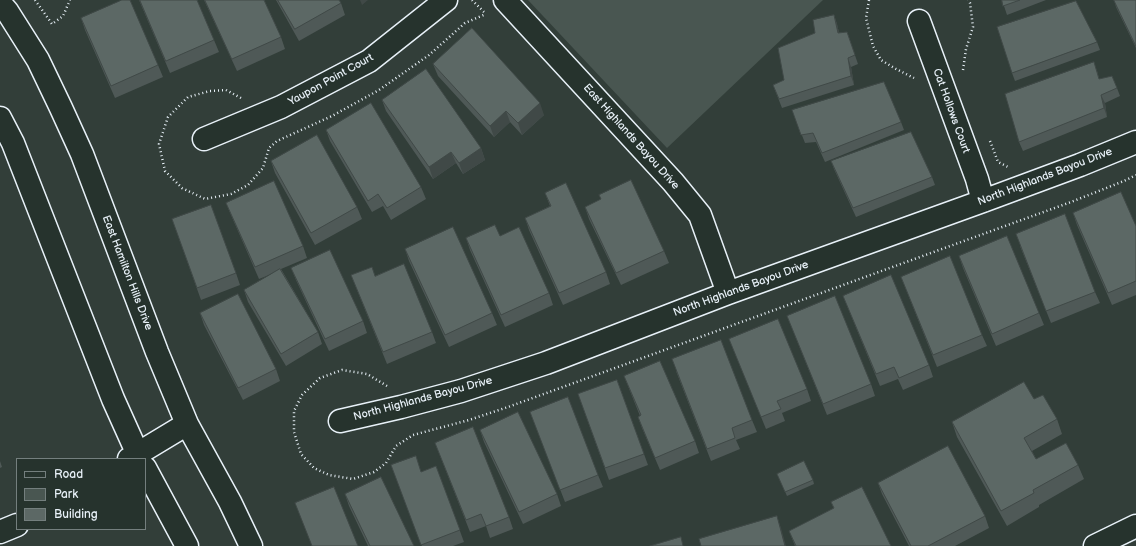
<!DOCTYPE html>
<html>
<head>
<meta charset="utf-8">
<style>
	body { margin:0 }
	#map { position:relative; width:1136px; height:546px; overflow:hidden; background:#323e39; font-family:"Balsamiq Sans",sans-serif }
	canvas { display:block }
	.legend { position:absolute; left:16px; top:458px; width:130px; height:72px; box-sizing:border-box; background:#26332d; border:1px solid #747f7e; margin:0; padding:5px 7px; list-style:none; font-size:12px; color:#e8f1f8 }
	.legend li { display:flex; align-items:center; gap:8px; height:20px }
	.legend b { width:20px; border:1px solid #747f7e }
</style>
</head>
<body>
<div id="map">
<canvas width="1136" height="546"></canvas>
<ul class="legend">
<li><b style="height:5px;background:#26332d"></b>Road</li>
<li><b style="height:11px;background:#495651"></b>Park</li>
<li><b style="height:11px;background:#5c6865"></b>Building</li>
</ul>
</div>
<script>
const ctx = document.querySelector('canvas').getContext('2d');
ctx.lineJoin = 'round';
function paint(path, color) { ctx.fillStyle = color; ctx.fill(path, 'evenodd'); }
function strokePath(path, color, width, dash) { ctx.strokeStyle = color; ctx.lineWidth = width; ctx.lineCap = dash ? 'butt' : 'round'; ctx.setLineDash(dash || []); ctx.stroke(path); }
function drawText(font, color, halo, rows, align = 'center') {
  ctx.font = font + ' "Balsamiq Sans",sans-serif'; ctx.lineWidth = 3; ctx.setLineDash([]); ctx.textBaseline = 'middle'; ctx.strokeStyle = halo; ctx.fillStyle = color; for (const [text, x, y, turn = 0] of rows) {
    ctx.save(); ctx.translate(x, y); ctx.rotate((+turn || 0) * Math.PI / 180); ctx.textAlign = isNaN(turn) ? turn : align; if (halo) ctx.strokeText(text, 0, 0); ctx.fillText(text, 0, 0); ctx.restore();
  }
}
paint(new Path2D(`
	M 528,0 L 823,0 L 667,148 Z`), '#495651');
const minor = new Path2D(`
	M 505,0 L 673,182 L 700,215 L 728,293
	M 0,3 L 7,11 L 38,60 L 61,108 L 82,154 L 157,352 L 187,424 L 230,502 L 251,546
	M 919,21 L 977,179 L 983,201
	M 0,118 L 13,143 L 113,399 L 140,459
	M 204,139 L 281,107 L 369,61 L 446,0
	M 340,421 L 401,407 L 461,391 L 546,363 L 728,293 L 983,201 L 1080,165 L 1136,142
	M 129,459 L 187,424
	M 145,468 L 187,546
	M 0,532 L 17,525
	M 1095,546 L 1136,526`);
strokePath(minor, '#e8f1f8', 25);
strokePath(new Path2D(`
	M 35,0 L 52,24 L 63,16 L 70,0
	M 472,0 L 484,12
	M 869,0 L 866,18 L 873,46 L 881,60 L 896,69 L 914,78
	M 963,70 L 966,49 L 973,27 L 970,3 L 968,0
	M 241,98 L 226,90 L 210,91 L 188,97 L 168,117 L 159,144 L 165,171 L 182,188 L 205,199 L 231,194 L 248,185 L 263,168 L 269,148 L 277,141 L 332,116 L 379,90 L 429,55 L 465,23 L 486,14
	M 990,141 L 998,162 L 1008,167
	M 387,386 L 367,374 L 342,370 L 320,378 L 302,395 L 294,411 L 294,432 L 301,454 L 314,468 L 329,475 L 353,479 L 374,472 L 386,463 L 396,446 L 413,435 L 469,420 L 508,407 L 1071,202 L 1124,181 L 1136,175`), '#e8f1f8', 2.5, [1, 3]);
strokePath(minor, '#26332d', 22);
paint(new Path2D(`
	M 139,0 L 197,0 L 214,40 L 219,52 L 170,73 Z
	M 204,0 L 264,0 L 281,37 L 285,49 L 237,71 Z
	M 276,0 L 339,0 L 341,3 L 345,15 L 299,41 Z
	M 1002,0 L 1046,0 L 1007,15 Z
	M 1114,0 L 1136,0 L 1136,48 L 1116,7 Z
	M 834,15 L 837,24 L 839,33 L 847,32 L 858,64 L 851,67 L 854,85 L 782,108 L 773,85 L 784,80 L 815,33 Z
	M 81,18 L 158,65 L 163,77 L 115,98 L 85,30 Z
	M 1097,42 L 1100,50 L 1015,81 L 1012,73 Z
	M 433,64 L 544,115 L 522,135 L 510,122 L 494,137 L 438,76 Z
	M 1097,71 L 1099,79 L 1117,88 L 1120,96 L 1105,103 L 1107,117 L 1023,151 L 1019,142 Z
	M 382,100 L 481,148 L 485,160 L 463,174 L 456,163 L 433,179 L 386,111 Z
	M 792,110 L 901,122 L 904,130 L 825,162 L 816,142 L 805,143 Z
	M 326,130 L 421,187 L 426,199 L 391,220 L 383,206 L 372,212 L 330,141 Z
	M 271,161 L 357,207 L 362,219 L 315,245 L 275,173 Z
	M 831,161 L 932,177 L 935,185 L 856,217 L 834,169 Z
	M 545,193 L 606,272 L 610,284 L 563,305 L 529,230 L 525,218 L 550,206 Z
	M 226,203 L 303,246 L 307,258 L 281,269 L 318,332 L 322,344 L 286,366 L 248,302 L 244,290 L 274,273 L 259,279 L 231,215 Z
	M 585,207 L 664,251 L 669,263 L 621,285 L 589,219 Z
	M 1073,213 L 1136,226 L 1136,295 L 1112,305 L 1077,225 Z
	M 172,219 L 236,273 L 240,285 L 201,300 Z
	M 466,238 L 549,293 L 553,305 L 505,327 L 470,250 Z
	M 1020,246 L 1095,292 L 1100,303 L 1051,323 Z
	M 405,249 L 492,313 L 497,325 L 449,347 L 409,261 Z
	M 959,256 L 1039,313 L 1044,325 L 996,346 L 963,268 Z
	M 291,268 L 363,321 L 367,333 L 329,351 L 296,280 Z
	M 351,275 L 375,276 L 432,332 L 436,343 L 387,364 Z
	M 901,277 L 982,335 L 987,346 L 937,367 Z
	M 843,296 L 929,365 L 933,377 L 903,390 L 898,379 L 880,386 Z
	M 200,313 L 276,369 L 280,381 L 243,400 L 204,325 Z
	M 787,316 L 871,384 L 875,396 L 827,415 Z
	M 729,339 L 807,389 L 811,401 L 782,413 L 785,421 L 766,429 Z
	M 676,371 L 752,420 L 757,432 L 736,440 L 740,449 L 711,461 Z
	M 624,376 L 695,441 L 699,453 L 660,470 L 642,428 L 638,417 L 640,416 Z
	M 617,380 L 648,465 L 609,480 L 578,394 Z
	M 1034,399 L 1057,419 L 1062,434 L 1032,451 L 1036,459 L 1078,465 L 1084,479 L 1039,505 L 1039,507 L 1007,526 L 957,437 L 952,422 Z
	M 530,412 L 598,475 L 603,487 L 565,502 Z
	M 480,430 L 557,494 L 561,506 L 523,524 L 484,442 Z
	M 435,443 L 509,517 L 513,529 L 490,538 L 486,526 L 470,532 Z
	M 0,461 L 2,467 L 0,468 Z
	M 391,465 L 421,472 L 436,466 L 464,542 L 453,546 L 422,546 Z
	M 777,474 L 813,480 L 814,484 L 787,496 Z
	M 878,483 L 985,516 L 989,528 L 955,546 L 909,546 L 882,494 Z
	M 345,494 L 414,546 L 368,546 L 349,506 Z
	M 831,502 L 891,546 L 795,546 L 789,531 L 834,509 Z`), '#4f5957');
paint(new Path2D(`
	M 360,0 L 368,0 L 362,5 Z
	M 834,15 L 837,24 L 841,41 L 838,33 Z
	M 848,58 L 851,67 L 854,85 L 851,76 Z
	M 1101,95 L 1105,103 L 1107,117 L 1104,108 Z
	M 540,103 L 544,115 L 522,135 L 518,123 Z
	M 506,111 L 510,122 L 494,137 L 490,126 Z
	M 481,148 L 485,160 L 463,174 L 459,163 Z
	M 451,152 L 456,163 L 433,179 L 429,167 Z
	M 777,516 L 781,528 L 786,546 L 785,546 Z`), '#404947');
const building = new Path2D(`
	M 122,0 L 130,0 L 158,65 L 111,86 L 81,18 Z
	M 140,0 L 197,0 L 214,40 L 166,61 Z
	M 205,0 L 264,0 L 281,37 L 232,59 Z
	M 278,0 L 339,0 L 341,3 L 295,29 Z
	M 1002,0 L 1020,0 L 1003,6 Z
	M 1114,0 L 1136,0 L 1136,46 Z
	M 1076,1 L 1097,42 L 1012,73 L 997,27 Z
	M 834,15 L 838,33 L 847,32 L 855,55 L 848,58 L 851,76 L 779,99 L 773,85 L 784,80 L 778,48 L 815,33 L 813,20 Z
	M 472,28 L 540,103 L 518,123 L 506,111 L 490,126 L 433,64 Z
	M 1094,62 L 1099,79 L 1112,76 L 1117,88 L 1101,95 L 1104,108 L 1019,142 L 1005,94 Z
	M 426,69 L 481,148 L 459,163 L 451,152 L 429,167 L 382,100 Z
	M 884,82 L 901,122 L 822,153 L 813,133 L 801,135 L 792,110 Z
	M 371,103 L 421,187 L 387,208 L 378,194 L 368,201 L 326,130 Z
	M 911,132 L 932,177 L 853,208 L 831,161 Z
	M 317,135 L 357,207 L 311,233 L 271,161 Z
	M 631,180 L 664,251 L 616,273 L 585,207 L 601,199 L 599,195 Z
	M 274,181 L 303,246 L 255,267 L 226,203 Z
	M 566,183 L 606,272 L 559,293 L 525,218 L 551,206 L 545,193 Z
	M 1121,192 L 1136,226 L 1136,281 L 1108,293 L 1073,213 Z
	M 211,205 L 236,273 L 197,288 L 172,219 Z
	M 1065,214 L 1095,292 L 1046,311 L 1016,234 Z
	M 495,225 L 500,236 L 519,227 L 549,293 L 501,315 L 466,238 Z
	M 453,227 L 492,313 L 445,335 L 405,249 Z
	M 1007,236 L 1039,313 L 992,334 L 959,256 Z
	M 330,250 L 363,321 L 325,339 L 291,268 Z
	M 950,256 L 982,335 L 933,355 L 901,277 Z
	M 404,264 L 432,332 L 383,352 L 351,275 L 372,267 L 375,276 Z
	M 280,269 L 318,332 L 281,354 L 244,290 Z
	M 891,275 L 929,365 L 899,378 L 894,367 L 876,374 L 843,296 Z
	M 238,294 L 276,369 L 238,388 L 200,313 Z
	M 835,296 L 871,384 L 823,404 L 787,316 Z
	M 778,319 L 807,389 L 777,401 L 781,409 L 761,417 L 729,339 Z
	M 721,340 L 752,420 L 732,428 L 735,438 L 707,449 L 672,359 Z
	M 660,361 L 695,441 L 655,458 L 638,417 L 641,415 L 624,376 Z
	M 617,380 L 644,454 L 605,468 L 578,394 Z
	M 1024,382 L 1034,399 L 1043,395 L 1057,419 L 1024,438 L 1036,459 L 1066,443 L 1078,465 L 1033,490 L 1034,493 L 1001,511 L 952,422 Z
	M 568,397 L 598,475 L 560,490 L 530,412 Z
	M 518,412 L 557,494 L 519,512 L 480,430 Z
	M 473,427 L 509,517 L 486,526 L 481,514 L 466,520 L 435,443 Z
	M 948,446 L 985,516 L 928,546 L 911,546 L 878,483 Z
	M 416,456 L 421,472 L 436,466 L 460,530 L 421,545 L 391,465 Z
	M 804,461 L 813,480 L 785,492 L 777,474 Z
	M 381,477 L 414,546 L 370,546 L 345,494 Z
	M 334,487 L 358,546 L 312,546 L 295,503 Z
	M 862,487 L 891,546 L 796,546 L 789,531 L 834,508 L 831,502 Z
	M 777,516 L 785,546 L 701,546 L 699,539 Z
	M 681,537 L 683,546 L 650,546 Z`);
paint(building, '#5c6865');
strokePath(building, '#404947', 1);
drawText('11px', '#e8f1f8', '#26332d', [
	["Yaupon Point Court",331,80,-29],
	["Cat Hollows Court",951,111,70],
	["East Highlands Bayou Drive",631,137,48],
	["North Highlands Bayou Drive",1045,177,-21],
	["East Hamilton Hills Drive",127,273,69],
	["North Highlands Bayou Drive",741,289,-20],
	["North Highlands Bayou Drive",423,399,-15]
]);
</script>
</body>
</html>
